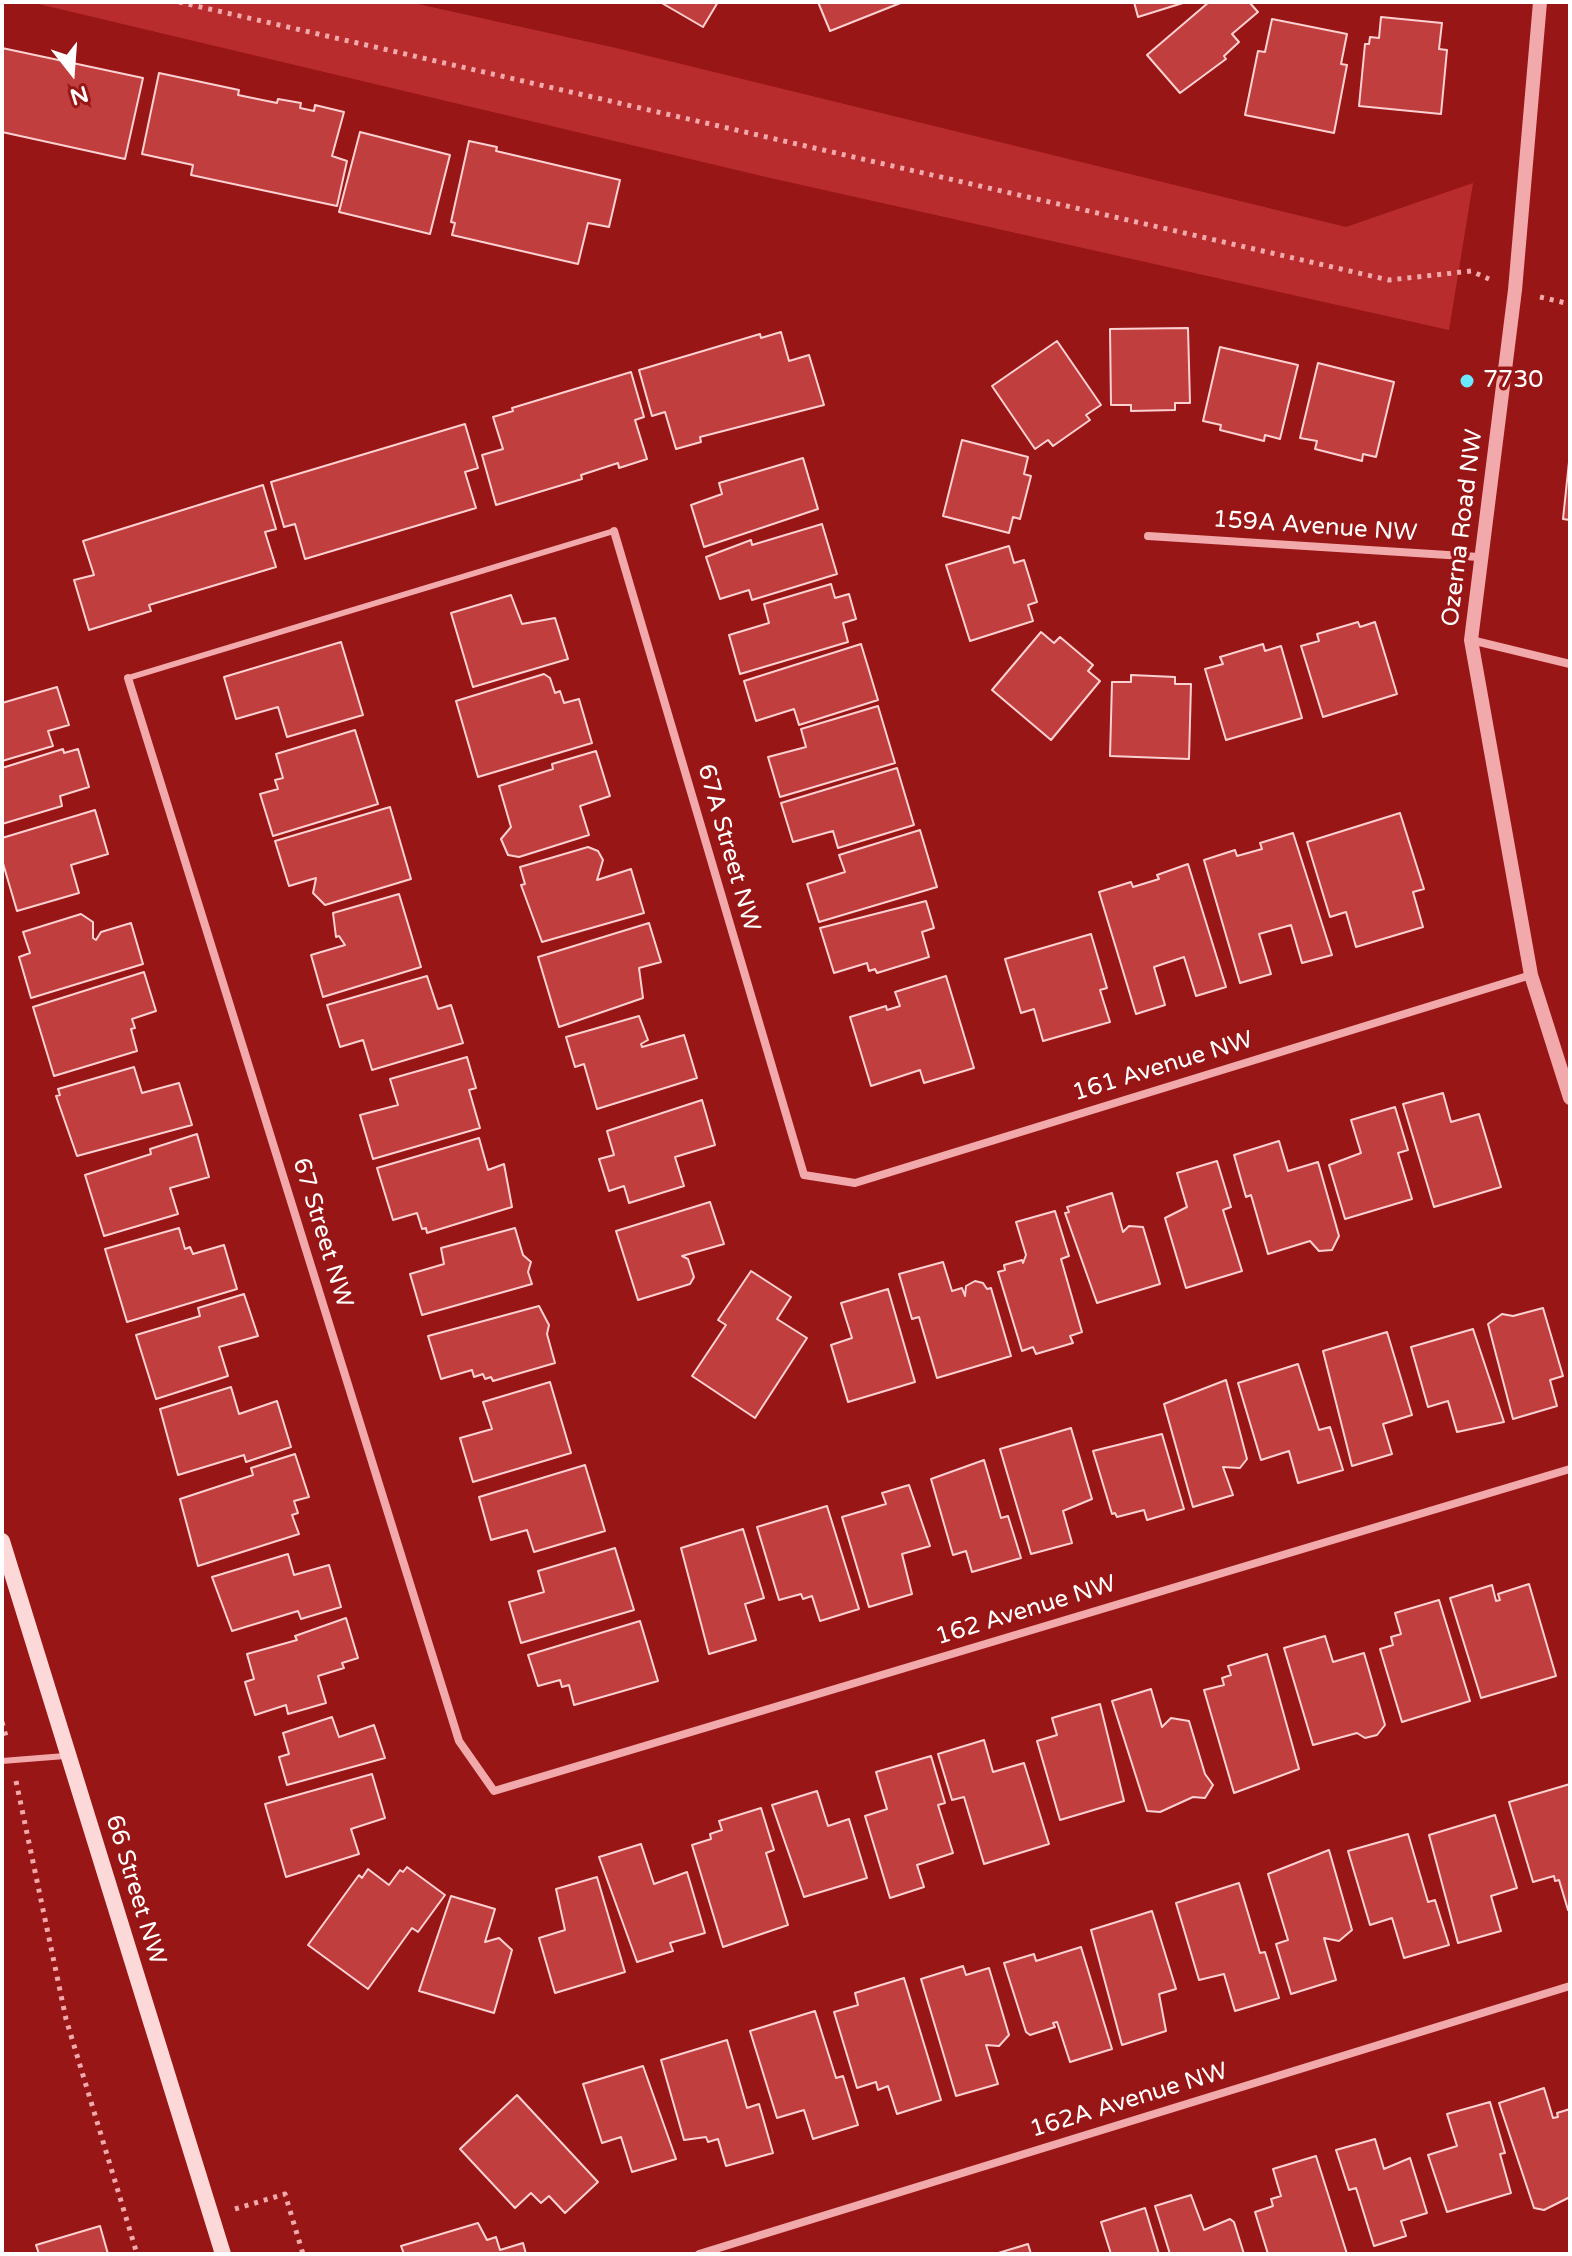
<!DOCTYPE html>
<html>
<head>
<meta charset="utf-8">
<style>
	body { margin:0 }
	#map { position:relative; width:1572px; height:2256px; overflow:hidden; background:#991616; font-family:"Varela Round",sans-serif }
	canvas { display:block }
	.frame { position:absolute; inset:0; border:4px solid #fff; pointer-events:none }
	.north { position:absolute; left:32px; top:32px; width:80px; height:80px; -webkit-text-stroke:6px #991616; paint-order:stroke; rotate:163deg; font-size:22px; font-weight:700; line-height:32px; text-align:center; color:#fff }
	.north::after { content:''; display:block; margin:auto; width:28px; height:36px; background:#fff; clip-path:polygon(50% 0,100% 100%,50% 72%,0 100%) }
</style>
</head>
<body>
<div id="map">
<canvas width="1572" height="2256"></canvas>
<div class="frame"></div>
<div class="north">N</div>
</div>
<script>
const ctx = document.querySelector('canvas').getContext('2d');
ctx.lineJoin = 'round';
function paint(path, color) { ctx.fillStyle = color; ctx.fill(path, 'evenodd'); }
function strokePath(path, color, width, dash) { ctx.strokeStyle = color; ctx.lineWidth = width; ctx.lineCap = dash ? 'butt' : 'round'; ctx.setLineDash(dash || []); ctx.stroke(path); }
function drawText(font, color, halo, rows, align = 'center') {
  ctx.font = font + ' "Varela Round",sans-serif'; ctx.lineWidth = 7; ctx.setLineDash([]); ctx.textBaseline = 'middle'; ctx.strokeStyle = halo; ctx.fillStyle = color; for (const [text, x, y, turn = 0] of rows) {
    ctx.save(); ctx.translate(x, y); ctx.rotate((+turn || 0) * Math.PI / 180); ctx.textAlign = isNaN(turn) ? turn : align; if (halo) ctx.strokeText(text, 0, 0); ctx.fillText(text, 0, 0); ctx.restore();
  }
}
paint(new Path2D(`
	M 30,2 L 409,2 L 616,48 L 1346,227 L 1473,183 L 1449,330 L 766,177 Z`), '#b92c2e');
const building = new Path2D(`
	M 660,2 L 718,2 L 703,27 Z
	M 818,2 L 903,2 L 830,31 Z
	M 1134,2 L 1186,2 L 1138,17 Z
	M 1209,2 L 1249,2 L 1258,12 L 1232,34 L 1239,42 L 1224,56 L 1226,59 L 1180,93 L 1147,55 Z
	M 1381,17 L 1442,23 L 1439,49 L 1447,50 L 1441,114 L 1359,106 L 1365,44 L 1369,44 L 1370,37 L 1379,38 Z
	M 1272,19 L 1347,34 L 1341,64 L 1347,65 L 1334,133 L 1245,115 L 1258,51 L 1265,52 Z
	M 2,48 L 143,78 L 125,159 L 2,132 Z
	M 159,73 L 239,90 L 238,95 L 277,103 L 278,99 L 301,103 L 300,108 L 314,111 L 315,105 L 344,112 L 332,156 L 347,161 L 337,206 L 191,175 L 193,165 L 142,154 Z
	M 360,132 L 450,155 L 430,234 L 339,212 Z
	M 469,141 L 497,147 L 496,151 L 620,180 L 609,227 L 588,223 L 578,264 L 452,235 L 455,223 L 451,222 Z
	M 1188,328 L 1190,403 L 1175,403 L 1175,410 L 1131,411 L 1131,405 L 1111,405 L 1110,329 Z
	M 781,332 L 789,361 L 809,355 L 824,405 L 700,437 L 701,442 L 676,449 L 665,412 L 652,416 L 639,370 L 760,334 L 761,338 Z
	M 1057,341 L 1101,405 L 1086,415 L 1090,420 L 1053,446 L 1048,440 L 1035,449 L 992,386 Z
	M 1220,347 L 1298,365 L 1280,439 L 1265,435 L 1264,441 L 1220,430 L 1221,425 L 1203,421 Z
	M 1318,363 L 1394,382 L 1376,457 L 1363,454 L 1362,461 L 1315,449 L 1317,441 L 1300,438 Z
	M 631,372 L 644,417 L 635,420 L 647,459 L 619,468 L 618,463 L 581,475 L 582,479 L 496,505 L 482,455 L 503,449 L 493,417 L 513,411 L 512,408 Z
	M 465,424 L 478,468 L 465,472 L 476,508 L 305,559 L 295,524 L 284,527 L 271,482 Z
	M 962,440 L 1028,457 L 1024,474 L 1031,476 L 1020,519 L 1013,517 L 1009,533 L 943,516 Z
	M 803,458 L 818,509 L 704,547 L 691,505 L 722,494 L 719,483 Z
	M 1569,462 L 1570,462 L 1570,520 L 1563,519 Z
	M 263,485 L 276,529 L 265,532 L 276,567 L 149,605 L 151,611 L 89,630 L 74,580 L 94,575 L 83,541 Z
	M 822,524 L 837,574 L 752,600 L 749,590 L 720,599 L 706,557 L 751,540 L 752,545 Z
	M 1009,546 L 1014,563 L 1024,560 L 1037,602 L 1028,605 L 1033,621 L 970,641 L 946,565 Z
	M 831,584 L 835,598 L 849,594 L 856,619 L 843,623 L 848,642 L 740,674 L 729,635 L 769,623 L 764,604 Z
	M 511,595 L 522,624 L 555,618 L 568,659 L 473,687 L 451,613 Z
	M 1358,622 L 1360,627 L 1375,622 L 1397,694 L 1323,717 L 1301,646 L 1319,641 L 1317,634 Z
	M 1041,632 L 1054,643 L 1060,637 L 1093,665 L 1088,671 L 1100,681 L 1051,740 L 992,690 Z
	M 341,642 L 363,715 L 287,737 L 278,707 L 236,719 L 224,677 Z
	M 861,644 L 878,700 L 799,725 L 794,709 L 756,721 L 744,681 Z
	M 1263,644 L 1265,651 L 1281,646 L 1302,718 L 1226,740 L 1205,669 L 1223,664 L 1220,657 Z
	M 544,674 L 550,678 L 555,693 L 560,691 L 564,703 L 579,699 L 592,743 L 478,777 L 456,701 Z
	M 1131,675 L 1175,677 L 1175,684 L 1191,684 L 1189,759 L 1110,756 L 1112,682 L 1131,682 Z
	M 57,687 L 69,725 L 48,731 L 53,746 L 2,761 L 2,703 Z
	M 878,706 L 895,763 L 780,797 L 768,757 L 806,747 L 801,729 Z
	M 355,730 L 378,804 L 273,836 L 260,794 L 278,789 L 275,780 L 283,778 L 276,754 Z
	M 63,749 L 64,753 L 78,749 L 89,787 L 60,796 L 62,806 L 2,824 L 2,768 Z
	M 596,751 L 610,796 L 580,806 L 589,835 L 519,857 L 508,855 L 501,839 L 511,827 L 499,786 L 553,769 L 552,764 Z
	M 897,768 L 914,825 L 838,848 L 833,831 L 793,842 L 781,803 Z
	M 390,807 L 411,879 L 325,905 L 313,893 L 316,878 L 289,886 L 275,841 Z
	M 95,810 L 108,854 L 71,865 L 79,893 L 17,911 L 2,860 L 2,838 Z
	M 1400,813 L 1424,889 L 1413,892 L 1423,927 L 1356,947 L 1346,912 L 1330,917 L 1307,842 Z
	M 920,830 L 937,887 L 819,922 L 807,884 L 845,872 L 839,855 Z
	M 1293,833 L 1332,955 L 1302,963 L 1291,925 L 1259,934 L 1271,974 L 1240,983 L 1204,860 L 1235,850 L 1237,856 L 1262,849 L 1260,843 Z
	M 588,847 L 598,851 L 603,860 L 597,880 L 631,869 L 644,913 L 542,942 L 521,885 L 525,884 L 520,867 Z
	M 1188,864 L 1226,987 L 1196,996 L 1184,957 L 1154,967 L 1165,1005 L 1136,1014 L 1099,892 L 1131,882 L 1133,887 L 1159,879 L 1157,875 Z
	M 399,894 L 421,967 L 323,997 L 311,955 L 345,945 L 339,936 L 336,937 L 333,913 Z
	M 926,901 L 934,928 L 922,932 L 929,957 L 877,973 L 875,969 L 869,971 L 867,963 L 834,973 L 820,928 Z
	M 81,914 L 93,922 L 93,938 L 96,940 L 101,932 L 131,923 L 143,964 L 31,998 L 19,957 L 30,953 L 23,932 Z
	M 649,923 L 661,962 L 639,968 L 643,998 L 559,1027 L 538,957 Z
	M 1091,934 L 1107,988 L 1100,990 L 1110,1022 L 1043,1041 L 1034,1009 L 1021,1013 L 1005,959 Z
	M 144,972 L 156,1011 L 132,1019 L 135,1028 L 131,1029 L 137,1051 L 54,1076 L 33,1007 Z
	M 427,976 L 438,1009 L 451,1005 L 463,1043 L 372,1070 L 363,1040 L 340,1047 L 327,1005 Z
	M 946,976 L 974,1068 L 924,1083 L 920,1070 L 871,1086 L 850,1017 L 886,1006 L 887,1010 L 900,1006 L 895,992 Z
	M 639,1016 L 648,1040 L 641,1044 L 642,1047 L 684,1035 L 697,1078 L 597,1109 L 584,1064 L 575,1067 L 566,1037 Z
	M 467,1057 L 476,1088 L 469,1090 L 480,1128 L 373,1159 L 360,1115 L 398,1105 L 390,1079 Z
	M 134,1067 L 142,1093 L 179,1083 L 192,1125 L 77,1156 L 56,1096 L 60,1095 L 58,1089 Z
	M 1443,1093 L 1451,1122 L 1479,1114 L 1501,1187 L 1434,1207 L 1403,1104 Z
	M 702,1100 L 715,1145 L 675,1157 L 684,1186 L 629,1203 L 624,1186 L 609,1191 L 599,1159 L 614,1155 L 607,1131 Z
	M 1395,1107 L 1408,1150 L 1398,1153 L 1412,1199 L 1345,1219 L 1329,1165 L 1361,1153 L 1351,1120 Z
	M 197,1134 L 209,1177 L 170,1188 L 178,1214 L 104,1236 L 85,1175 L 151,1154 L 150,1149 Z
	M 479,1138 L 488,1170 L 504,1164 L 512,1207 L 427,1233 L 426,1228 L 422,1229 L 417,1213 L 393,1220 L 377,1168 Z
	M 1279,1141 L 1288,1171 L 1318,1162 L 1339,1236 L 1332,1250 L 1319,1251 L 1310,1241 L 1268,1254 L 1251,1195 L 1246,1197 L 1234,1155 Z
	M 1217,1161 L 1231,1207 L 1223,1210 L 1242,1271 L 1186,1288 L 1165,1218 L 1187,1207 L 1177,1173 Z
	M 1112,1193 L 1123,1232 L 1129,1226 L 1143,1227 L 1160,1284 L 1097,1303 L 1065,1213 L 1069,1212 L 1067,1207 Z
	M 710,1202 L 724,1244 L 682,1256 L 688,1259 L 694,1277 L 690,1284 L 638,1300 L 616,1231 Z
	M 1055,1211 L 1069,1256 L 1061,1259 L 1082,1332 L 1070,1336 L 1073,1343 L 1036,1354 L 1033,1347 L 1022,1351 L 998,1272 L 1005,1270 L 1004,1265 L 1022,1260 L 1023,1263 L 1026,1255 L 1016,1222 Z
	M 179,1228 L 185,1249 L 190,1247 L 193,1254 L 224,1245 L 237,1289 L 127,1322 L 105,1249 Z
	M 515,1228 L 523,1255 L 531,1262 L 528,1272 L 532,1284 L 422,1315 L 410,1274 L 444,1264 L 441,1248 Z
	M 943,1262 L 952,1291 L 962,1288 L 965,1296 L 966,1286 L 975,1281 L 983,1283 L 987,1289 L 991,1288 L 1011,1356 L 937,1378 L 919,1317 L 912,1319 L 899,1274 Z
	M 751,1271 L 791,1297 L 777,1319 L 807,1338 L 755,1418 L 692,1376 L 726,1325 L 718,1320 Z
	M 888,1289 L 915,1382 L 848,1402 L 831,1345 L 852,1338 L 841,1303 Z
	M 244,1294 L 258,1336 L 219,1347 L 228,1376 L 156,1399 L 136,1335 L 200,1316 L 198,1308 Z
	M 539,1306 L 549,1325 L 547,1334 L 555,1363 L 493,1381 L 491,1377 L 485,1379 L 483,1374 L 474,1377 L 472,1370 L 441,1379 L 428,1336 Z
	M 1543,1308 L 1563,1376 L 1550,1380 L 1557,1406 L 1513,1419 L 1488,1324 L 1502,1314 L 1513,1316 Z
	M 1473,1329 L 1504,1422 L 1457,1432 L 1448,1401 L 1428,1407 L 1411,1347 Z
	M 1387,1332 L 1412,1415 L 1383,1424 L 1392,1454 L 1352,1466 L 1323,1351 Z
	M 1298,1364 L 1319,1430 L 1330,1427 L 1343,1470 L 1298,1483 L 1289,1451 L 1261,1460 L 1238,1383 Z
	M 1226,1380 L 1247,1459 L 1240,1468 L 1223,1467 L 1233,1495 L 1193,1507 L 1164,1404 Z
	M 550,1382 L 571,1453 L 473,1482 L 460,1438 L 492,1429 L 483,1402 Z
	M 231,1387 L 239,1414 L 277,1401 L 291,1447 L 246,1462 L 244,1455 L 178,1475 L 160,1409 Z
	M 1071,1428 L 1092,1499 L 1063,1511 L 1072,1543 L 1031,1554 L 1000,1449 Z
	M 1162,1434 L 1184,1509 L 1147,1520 L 1144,1510 L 1117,1517 L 1115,1513 L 1112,1514 L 1093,1451 Z
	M 295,1454 L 309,1497 L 294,1501 L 298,1513 L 292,1515 L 299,1534 L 198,1566 L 180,1499 L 253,1475 L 251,1468 Z
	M 984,1460 L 1001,1518 L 1008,1516 L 1021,1558 L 972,1572 L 966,1551 L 953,1555 L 931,1479 Z
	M 585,1465 L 605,1531 L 534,1552 L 527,1530 L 491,1540 L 479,1497 Z
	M 909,1485 L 930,1546 L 902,1554 L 912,1594 L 869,1607 L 842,1517 L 886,1504 L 882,1493 Z
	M 827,1506 L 859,1609 L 820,1621 L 812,1596 L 803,1599 L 801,1594 L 779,1600 L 757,1527 Z
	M 743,1529 L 764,1598 L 745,1604 L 756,1640 L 709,1654 L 681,1548 Z
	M 615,1548 L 634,1610 L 521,1643 L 509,1602 L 544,1592 L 538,1571 Z
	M 288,1554 L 294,1575 L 329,1565 L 341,1607 L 301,1619 L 298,1611 L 232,1631 L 212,1577 Z
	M 1529,1584 L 1556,1676 L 1481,1698 L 1450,1598 L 1492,1585 L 1496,1601 L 1500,1600 L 1498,1594 Z
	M 1439,1600 L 1470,1701 L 1402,1722 L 1380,1649 L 1393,1645 L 1391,1637 L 1401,1634 L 1395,1613 Z
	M 346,1618 L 358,1658 L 342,1663 L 344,1668 L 318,1676 L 326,1703 L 288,1714 L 286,1705 L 255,1715 L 245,1682 L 254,1679 L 247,1654 L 297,1640 L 295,1636 Z
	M 640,1621 L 658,1681 L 574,1705 L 569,1685 L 562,1687 L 560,1680 L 538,1686 L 528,1655 Z
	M 1325,1636 L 1333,1662 L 1364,1653 L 1385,1725 L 1377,1735 L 1365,1738 L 1357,1733 L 1313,1745 L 1284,1648 Z
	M 1267,1654 L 1299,1769 L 1234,1793 L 1204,1690 L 1224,1685 L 1222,1678 L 1231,1675 L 1228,1666 Z
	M 1151,1689 L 1162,1727 L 1171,1718 L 1189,1721 L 1205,1774 L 1213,1785 L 1205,1798 L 1193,1797 L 1160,1812 L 1147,1811 L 1112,1701 Z
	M 1100,1704 L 1124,1801 L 1060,1820 L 1037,1741 L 1057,1735 L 1052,1718 Z
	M 332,1717 L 339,1737 L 374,1725 L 385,1758 L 287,1785 L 279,1757 L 289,1754 L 283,1733 Z
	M 984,1740 L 993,1772 L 1024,1763 L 1049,1844 L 984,1864 L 964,1797 L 952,1800 L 938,1754 Z
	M 931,1756 L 945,1803 L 938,1805 L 953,1853 L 917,1865 L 924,1887 L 890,1898 L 865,1816 L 887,1809 L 876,1772 Z
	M 372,1774 L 385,1818 L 351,1829 L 359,1854 L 286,1877 L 265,1804 Z
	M 1570,1784 L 1570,1909 L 1568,1910 L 1559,1880 L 1555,1881 L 1554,1876 L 1533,1882 L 1509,1802 Z
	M 817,1791 L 828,1826 L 849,1819 L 867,1878 L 804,1897 L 772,1805 Z
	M 761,1808 L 774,1850 L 766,1853 L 788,1925 L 723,1947 L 692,1845 L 711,1839 L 710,1834 L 722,1830 L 719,1821 Z
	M 1495,1815 L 1517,1888 L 1491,1896 L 1501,1931 L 1458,1943 L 1429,1835 Z
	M 1408,1834 L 1428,1902 L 1435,1900 L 1449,1945 L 1404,1958 L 1392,1918 L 1370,1925 L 1348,1851 Z
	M 641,1844 L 654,1884 L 687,1872 L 705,1933 L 670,1943 L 673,1951 L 637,1962 L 599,1857 Z
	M 1329,1850 L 1352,1930 L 1339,1941 L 1324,1938 L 1336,1980 L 1291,1994 L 1276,1944 L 1288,1940 L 1268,1874 Z
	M 407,1867 L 445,1895 L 418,1932 L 412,1928 L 368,1989 L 308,1945 L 359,1875 L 362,1878 L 368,1869 L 389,1885 L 400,1870 L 403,1872 Z
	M 597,1877 L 625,1972 L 555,1993 L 539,1938 L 565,1930 L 556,1889 Z
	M 1239,1883 L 1260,1953 L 1265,1952 L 1279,1998 L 1235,2011 L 1224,1974 L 1199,1980 L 1176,1903 Z
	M 451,1896 L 495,1909 L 485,1942 L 499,1938 L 512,1950 L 494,2013 L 419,1991 Z
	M 1152,1911 L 1176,1989 L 1159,1994 L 1166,2031 L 1122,2045 L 1091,1930 Z
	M 1081,1947 L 1112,2049 L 1070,2062 L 1057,2022 L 1053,2023 L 1055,2027 L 1030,2035 L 1026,2032 L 1004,1963 L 1034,1954 L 1036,1961 Z
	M 963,1966 L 966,1975 L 989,1968 L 1009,2035 L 999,2046 L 986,2045 L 998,2084 L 956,2096 L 921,1979 Z
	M 904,1978 L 941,2100 L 897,2114 L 888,2086 L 878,2090 L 876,2082 L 857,2088 L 834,2012 L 858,2005 L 855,1993 Z
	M 815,2011 L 836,2078 L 843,2076 L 858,2125 L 813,2139 L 804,2110 L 777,2118 L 750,2031 Z
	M 727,2040 L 747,2108 L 759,2104 L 773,2153 L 726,2166 L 718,2139 L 708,2142 L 706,2137 L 684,2140 L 661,2060 Z
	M 643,2066 L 676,2159 L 632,2172 L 621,2137 L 602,2143 L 583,2084 Z
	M 1544,2088 L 1553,2118 L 1558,2117 L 1557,2113 L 1570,2109 L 1570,2197 L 1544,2210 L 1534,2208 L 1499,2103 Z
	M 517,2095 L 598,2182 L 565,2213 L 549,2196 L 541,2203 L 531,2193 L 515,2208 L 460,2149 Z
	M 1490,2102 L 1505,2153 L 1500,2154 L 1511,2193 L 1447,2212 L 1428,2155 L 1457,2146 L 1447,2114 Z
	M 1375,2139 L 1384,2169 L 1410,2158 L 1427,2213 L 1401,2221 L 1406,2236 L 1374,2246 L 1356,2188 L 1349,2190 L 1336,2150 Z
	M 1316,2156 L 1347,2254 L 1268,2254 L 1255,2212 L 1273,2206 L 1271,2199 L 1281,2196 L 1273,2169 Z
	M 1191,2195 L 1204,2230 L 1230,2219 L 1234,2222 L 1244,2254 L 1170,2254 L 1155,2206 Z
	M 1145,2208 L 1159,2254 L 1111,2254 L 1101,2222 Z
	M 478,2223 L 487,2240 L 496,2237 L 500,2250 L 523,2243 L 526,2254 L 404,2254 L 401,2246 Z
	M 100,2226 L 108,2254 L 39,2254 L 36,2245 Z
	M 1028,2244 L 1031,2254 L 995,2254 Z`);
paint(building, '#c13e3f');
strokePath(building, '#fcd1d2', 2);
strokePath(new Path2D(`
	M 179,2 L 1389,280 L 1471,271 L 1489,279
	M 1540,297 L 1570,304
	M 2,1722 L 7,1740
	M 16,1781 L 66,2019 L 137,2254
	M 235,2209 L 285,2194 L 303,2254`), '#f2a9ab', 5, [4, 6]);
strokePath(new Path2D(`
	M 128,678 L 614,531
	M 2,1761 L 65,1756`), '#f2a9ab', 6);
strokePath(new Path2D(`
	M 614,531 L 804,1175 L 855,1183 L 1531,975
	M 1148,536 L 1479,557
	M 1471,640 L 1570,664
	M 128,678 L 459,1741 L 494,1791 L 1570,1469
	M 699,2254 L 1570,1986`), '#f2a9ab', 8);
strokePath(new Path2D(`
	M 1540,2 L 1515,290 L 1471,640 L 1531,975 L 1570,1098`), '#f2a9ab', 14);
strokePath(new Path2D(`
	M 2,1541 L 223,2254`), '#fcd9d8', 16);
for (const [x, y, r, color] of [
	[1467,381,8,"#6be9ff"]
]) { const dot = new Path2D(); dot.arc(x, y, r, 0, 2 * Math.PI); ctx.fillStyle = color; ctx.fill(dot); strokePath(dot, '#991616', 3); }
drawText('24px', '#fff', '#991616', [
	["7730",1483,381]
], 'left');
drawText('24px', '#fff', '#991616', [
	["159A Avenue NW",1315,527,4],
	["Ozerna Road NW",1463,528,-83],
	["67A Street NW",728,848,74],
	["161 Avenue NW",1163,1067,-17],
	["67 Street NW",322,1233,73],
	["162 Avenue NW",1026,1611,-17],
	["66 Street NW",135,1890,73],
	["162A Avenue NW",1129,2101,-17]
]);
</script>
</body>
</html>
